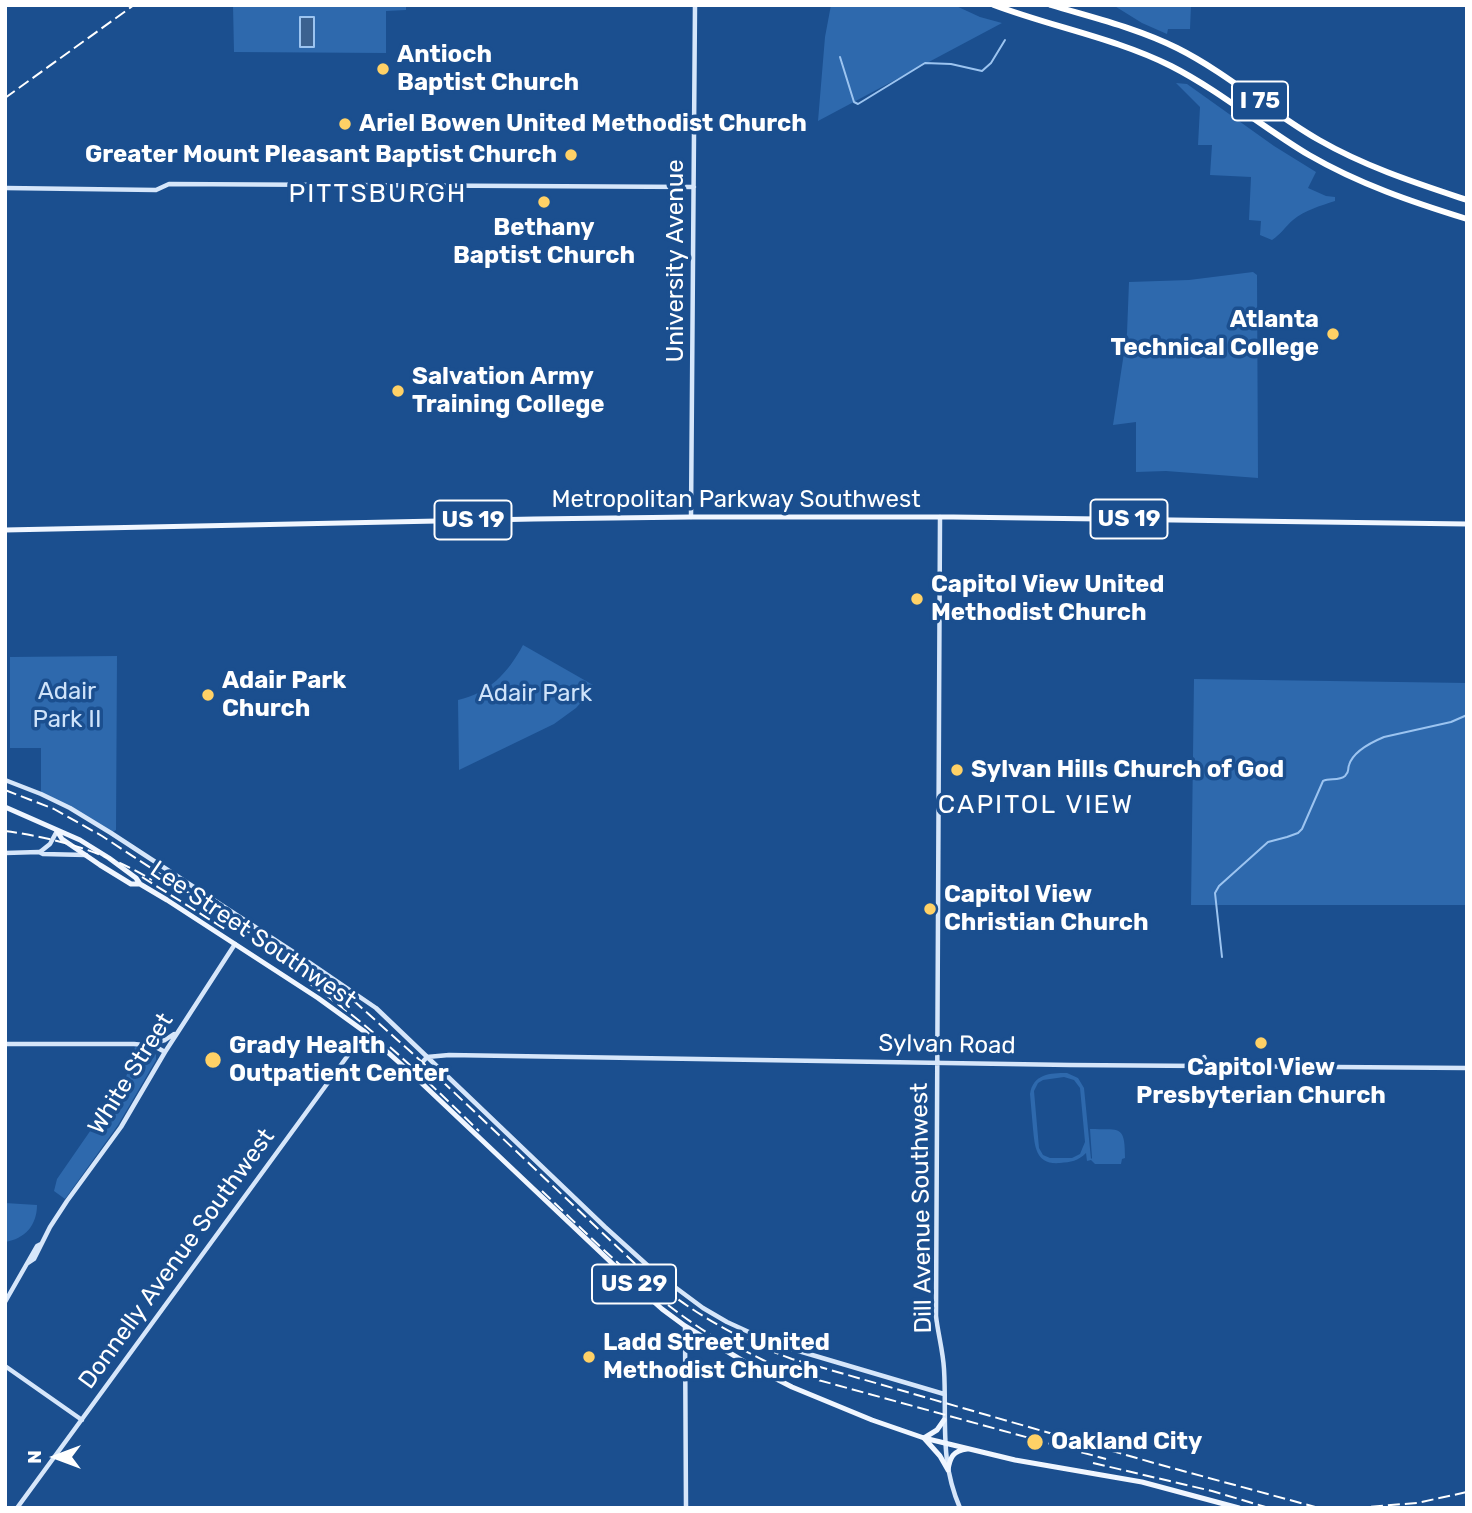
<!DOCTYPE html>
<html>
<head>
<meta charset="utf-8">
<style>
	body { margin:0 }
	#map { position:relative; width:1472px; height:1513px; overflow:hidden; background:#1b4f8f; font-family:Rubik,sans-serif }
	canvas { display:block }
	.frame { position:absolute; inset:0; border:7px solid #fff; pointer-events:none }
	.north { position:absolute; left:21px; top:1422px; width:70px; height:70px; -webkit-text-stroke:5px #1b4f8f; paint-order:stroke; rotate:270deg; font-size:19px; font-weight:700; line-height:28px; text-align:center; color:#fff }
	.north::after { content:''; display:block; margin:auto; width:24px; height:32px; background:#fff; clip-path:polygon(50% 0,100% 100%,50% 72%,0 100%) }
</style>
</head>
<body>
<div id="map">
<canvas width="1472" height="1513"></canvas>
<div class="frame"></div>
<div class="north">N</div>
</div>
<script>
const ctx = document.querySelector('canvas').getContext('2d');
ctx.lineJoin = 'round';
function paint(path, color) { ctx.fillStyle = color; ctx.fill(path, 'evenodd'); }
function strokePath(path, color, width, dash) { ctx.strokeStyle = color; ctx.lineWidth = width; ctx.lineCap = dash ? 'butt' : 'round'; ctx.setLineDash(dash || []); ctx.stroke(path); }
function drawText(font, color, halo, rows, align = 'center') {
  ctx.font = font + ' Rubik,sans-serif'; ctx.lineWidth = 7; ctx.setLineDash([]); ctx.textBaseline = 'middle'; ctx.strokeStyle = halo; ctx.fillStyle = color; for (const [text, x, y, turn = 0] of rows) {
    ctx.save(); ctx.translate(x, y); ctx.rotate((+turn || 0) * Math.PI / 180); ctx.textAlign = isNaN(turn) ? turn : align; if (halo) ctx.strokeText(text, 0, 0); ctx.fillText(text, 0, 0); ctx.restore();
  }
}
paint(new Path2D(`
	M 233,5 L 406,5 L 406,10 L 386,11 L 386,53 L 234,52 Z
	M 831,5 L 954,5 L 980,17 L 1002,23 L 818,121 L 825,37 Z
	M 1113,5 L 1191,5 L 1190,29 L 1168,29 L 1167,34 L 1142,23 Z
	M 1176,83 L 1187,84 L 1274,146 L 1316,172 L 1308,188 L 1326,196 L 1335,197 L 1335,201 C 1320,206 1305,210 1293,220 C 1285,227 1281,234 1272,240 L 1260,235 L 1261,221 L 1249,220 L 1251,177 L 1210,175 L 1212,145 L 1198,145 L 1200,107 Z
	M 1253,272 L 1257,275 L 1258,478 L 1166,471 L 1136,472 L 1136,422 L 1113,425 L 1127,333 L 1129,282 L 1189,280 Z
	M 523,645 L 593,685 L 585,698 L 576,708 L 554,724 L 459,770 L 458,700 C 489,693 508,673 523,645 Z
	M 117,656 L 116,830 L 111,833 L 41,794 L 41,748 L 10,748 L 10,657 Z
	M 1194,679 L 1467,683 L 1467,905 L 1191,905 Z
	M 135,1047 L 152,1051 L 156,1055 L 156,1060 L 118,1125 L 65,1199 L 54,1191 L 57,1179 L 124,1082 L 129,1069 Z
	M 1067,1073 L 1078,1078 L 1084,1088 L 1091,1159 L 1092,1158 L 1090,1129 C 1120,1130 1125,1124 1125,1158 L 1122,1159 L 1121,1164 L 1095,1164 L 1091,1160 L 1087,1161 L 1086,1153 C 1078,1161 1071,1162 1060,1163 C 1036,1165 1035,1148 1033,1129 C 1032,1117 1031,1106 1030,1094 C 1033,1074 1050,1073 1067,1073 ZM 1064,1077 L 1074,1080 L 1080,1088 L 1085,1142 L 1080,1154 L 1072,1158 L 1050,1158 L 1043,1155 L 1039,1148 L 1034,1091 L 1038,1083 L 1043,1080 Z
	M 5,1203 L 37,1205 C 37,1225 25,1239 5,1242 Z`), '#2e69ad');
const water = new Path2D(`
	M 300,17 L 314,17 L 314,47 L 300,47 Z`);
paint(water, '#3c6290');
strokePath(water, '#9cc4f0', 2);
strokePath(new Path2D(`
	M 840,57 L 854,102 L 858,104 L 925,63 L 951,64 L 982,71 L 991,63 L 1005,40
	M 1222,957 L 1215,893 L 1219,886 L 1268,842 L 1287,837 L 1298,833 L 1302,829 L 1323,781 C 1330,778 1339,781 1345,776 C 1350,771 1347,771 1349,765 C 1353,752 1372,742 1384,737 L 1451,722 L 1467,715`), '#9cc4f0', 2);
strokePath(new Path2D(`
	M 5,188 L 156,190 L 169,184 L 694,187
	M 691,517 L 695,5
	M 940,517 L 936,1316 C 938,1334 943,1351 944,1369 C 947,1419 939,1460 960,1508
	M 5,780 L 41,794 L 70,808 L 111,833 L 301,957 L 376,1008 L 605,1227 L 656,1273 L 703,1308 L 727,1322 L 775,1344 L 944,1394
	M 40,852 L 50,844 L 57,831
	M 5,853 L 39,852 L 43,854 L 86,855
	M 5,1044 L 134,1044 L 154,1046 L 165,1052
	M 151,1044 L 165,1040 L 174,1034
	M 427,1057 L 449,1055 L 1070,1065 L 1467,1068
	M 1204,1057 L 1206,1062 L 1212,1065
	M 412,1074 L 427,1057
	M 28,1263 L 34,1259 L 50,1227 L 67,1201 L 121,1127 L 165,1052 L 235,944
	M 5,1302 L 37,1246 L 41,1244
	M 685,1326 L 686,1508
	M 5,1366 L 82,1420
	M 17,1508 L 365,1032`), '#d6e6fa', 4.5);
strokePath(new Path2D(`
	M 5,530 L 534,519 L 691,517 L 953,517 L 1467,524
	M 5,807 L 80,840 L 109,858 L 136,878 L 140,884 L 167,900 L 318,998 L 365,1032 L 412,1074 L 635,1285 L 662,1309 L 685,1326 L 753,1367 L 792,1387 L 872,1420 L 924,1438 L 1015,1460 L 1142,1482 L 1239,1508
	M 57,831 L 62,839 L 100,865 L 131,884 L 140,884
	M 924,1438 L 940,1456 L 948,1470
	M 924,1438 L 937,1430 L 944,1420
	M 948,1470 C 950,1457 953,1451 967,1449`), '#f0f6ff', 5);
strokePath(new Path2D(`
	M 994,5 C 1052,27 1115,38 1171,66 C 1220,91 1262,127 1309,155 C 1359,184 1412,202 1467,219
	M 1051,5 C 1094,18 1137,28 1177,48 C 1227,73 1270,112 1319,140 C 1366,167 1416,183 1467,200`), '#fff', 6);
strokePath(new Path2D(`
	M 5,98 L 134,5
	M 5,790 L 54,809 L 102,836 L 354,1001 L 422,1062 L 649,1277 C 694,1314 738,1339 792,1359 L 1154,1463 L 1319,1508
	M 5,831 C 58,838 107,853 152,880
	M 142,877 L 228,931
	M 310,984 C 373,1027 424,1078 479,1131
	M 542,1191 C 602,1248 660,1308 733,1348
	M 725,1341 L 765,1361 L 811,1378 L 1106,1459
	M 1093,1463 L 1212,1491 L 1269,1508
	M 1323,1507 L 1337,1508
	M 1354,1508 L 1417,1503 L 1467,1492`), '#fff', 2, [12, 5]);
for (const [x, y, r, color] of [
	[383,69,7,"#ffd166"],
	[345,124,7,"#ffd166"],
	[571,155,7,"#ffd166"],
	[544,202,7,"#ffd166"],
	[1333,334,7,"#ffd166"],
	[398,391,7,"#ffd166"],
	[917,599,7,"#ffd166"],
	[208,695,7,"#ffd166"],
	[957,770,7,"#ffd166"],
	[930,909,7,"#ffd166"],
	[1261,1043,7,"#ffd166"],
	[213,1060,9,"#ffd166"],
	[589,1357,7,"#ffd166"],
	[1035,1442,9,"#ffd166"]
]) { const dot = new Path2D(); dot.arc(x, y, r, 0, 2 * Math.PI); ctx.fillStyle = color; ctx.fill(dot); strokePath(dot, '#1b4f8f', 2.5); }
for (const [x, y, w] of [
	[1260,101,56],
	[1129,519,77],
	[473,520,77],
	[634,1284,84]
]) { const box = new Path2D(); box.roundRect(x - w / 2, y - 19.5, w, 39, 5); ctx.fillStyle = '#1b4f8f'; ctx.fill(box); strokePath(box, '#fff', 2); }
drawText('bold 23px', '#fff', null, [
	["I 75",1260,101],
	["US 19",1129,519],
	["US 19",473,520],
	["US 29",634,1284]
]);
drawText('bold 24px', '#fff', '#1b4f8f', [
	["Antioch",397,55],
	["Baptist Church",397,83],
	["Ariel Bowen United Methodist Church",359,124],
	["Greater Mount Pleasant Baptist Church",557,155,"right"],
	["Bethany",544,228,"center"],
	["Baptist Church",544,256,"center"],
	["Atlanta",1319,320,"right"],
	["Technical College",1319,348,"right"],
	["Salvation Army",412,377],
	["Training College",412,405],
	["Capitol View United",931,585],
	["Methodist Church",931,613],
	["Adair Park",222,681],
	["Church",222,709],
	["Sylvan Hills Church of God",971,770],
	["Capitol View",944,895],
	["Christian Church",944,923],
	["Grady Health",229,1046],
	["Outpatient Center",229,1074],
	["Capitol View",1261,1068,"center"],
	["Presbyterian Church",1261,1096,"center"],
	["Ladd Street United",603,1343],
	["Methodist Church",603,1371],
	["Oakland City",1051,1442]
], 'left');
drawText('24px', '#fff', '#1b4f8f', [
	["University Avenue",676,261,-90],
	["Metropolitan Parkway Southwest",736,500],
	["Lee Street Southwest",253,935,34],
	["Sylvan Road",947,1045,1],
	["White Street",131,1074,-58],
	["Dill Avenue Southwest",922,1208,-91],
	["Donnelly Avenue Southwest",177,1259,-54]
]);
drawText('24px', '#cfe3fa', '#1b4f8f', [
	["Adair",67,692],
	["Park II",67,720],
	["Adair Park",535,694]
]);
ctx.letterSpacing = '2px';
drawText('26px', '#fff', '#1b4f8f', [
	["PITTSBURGH",378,194],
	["CAPITOL VIEW",1036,805]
]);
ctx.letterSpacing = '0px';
</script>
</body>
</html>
